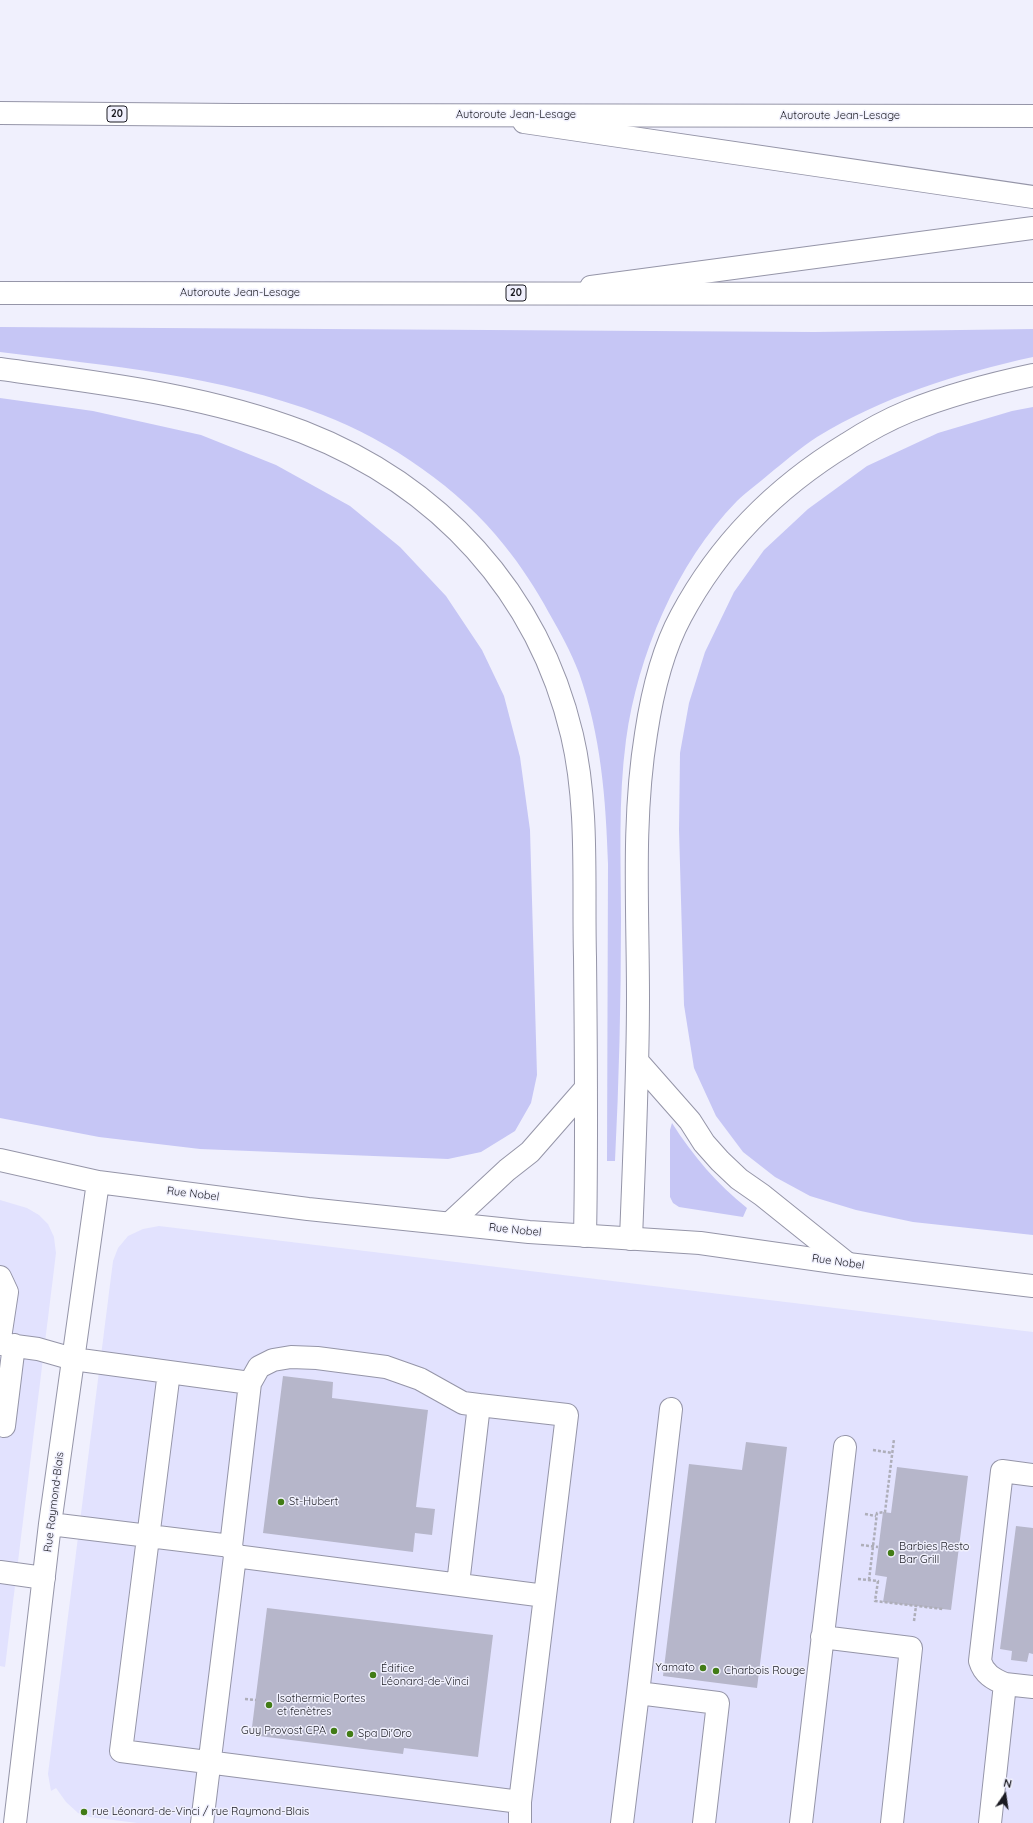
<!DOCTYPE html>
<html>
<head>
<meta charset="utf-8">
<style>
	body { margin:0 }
	#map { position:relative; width:1033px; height:1823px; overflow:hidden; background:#f0f0fd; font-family:Quicksand,sans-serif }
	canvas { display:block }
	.north { position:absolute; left:985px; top:1775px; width:40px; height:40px; -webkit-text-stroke:3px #f0f0fd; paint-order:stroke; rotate:13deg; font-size:11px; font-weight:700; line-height:16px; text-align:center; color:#1b1b22 }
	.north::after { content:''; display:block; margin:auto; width:14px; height:18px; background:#1b1b22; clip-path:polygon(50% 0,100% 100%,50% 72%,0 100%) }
</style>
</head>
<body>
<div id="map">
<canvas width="1033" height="1823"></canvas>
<div class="north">N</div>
</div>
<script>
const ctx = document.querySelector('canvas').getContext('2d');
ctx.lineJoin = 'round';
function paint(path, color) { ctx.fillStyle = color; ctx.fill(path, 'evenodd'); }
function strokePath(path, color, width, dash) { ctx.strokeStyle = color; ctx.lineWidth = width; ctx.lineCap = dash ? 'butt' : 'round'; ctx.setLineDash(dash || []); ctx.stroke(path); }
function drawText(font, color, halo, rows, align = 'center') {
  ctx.font = font + ' Quicksand,sans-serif'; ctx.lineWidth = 3; ctx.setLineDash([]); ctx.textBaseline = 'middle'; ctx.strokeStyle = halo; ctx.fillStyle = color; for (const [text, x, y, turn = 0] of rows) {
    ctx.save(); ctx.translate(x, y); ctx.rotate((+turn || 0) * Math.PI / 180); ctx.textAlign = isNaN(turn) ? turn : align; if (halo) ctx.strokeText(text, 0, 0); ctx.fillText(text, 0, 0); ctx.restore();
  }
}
paint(new Path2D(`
	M 0,1200 L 27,1208 L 39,1215 L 48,1224 L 54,1237 L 56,1253 L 5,1667 L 0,1666 Z
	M 159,1226 L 1033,1332 L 1033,1823 L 137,1823 L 89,1817 L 78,1813 L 66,1802 L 56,1788 L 51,1791 L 48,1774 L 113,1261 L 118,1248 L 128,1236 L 143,1229 Z`), '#e2e2fe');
paint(new Path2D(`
	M 0,327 L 815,332 L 1033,329 L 1033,357 C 959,373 882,397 817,437 C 800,448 784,462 768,475 C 758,484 746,492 737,501 C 676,564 638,654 626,740 C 618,800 621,860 621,920 C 621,1001 619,1081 615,1161 L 607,1161 L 608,864 C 606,800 601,735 579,673 C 571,652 560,632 549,613 C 536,589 521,566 504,545 C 460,489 389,440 323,415 C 220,375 108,366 0,352 Z
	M 0,398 L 93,411 L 201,435 L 276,465 L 350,506 L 400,547 L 446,596 L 482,650 L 504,696 L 520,757 L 530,830 L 537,1075 L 531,1103 L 515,1131 L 481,1152 L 448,1159 L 200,1149 L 99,1137 L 0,1118 Z
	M 1033,407 L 1033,1235 L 913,1222 L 856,1210 L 810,1196 L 775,1177 L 743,1152 L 716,1116 L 694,1068 L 684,1005 L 679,830 L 680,753 L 689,703 L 705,652 L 734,592 L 764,550 L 808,509 L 867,466 L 938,433 L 1012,411 Z
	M 672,1123 C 693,1156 717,1184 747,1208 L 743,1217 L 679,1207 L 673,1203 L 670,1197 L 670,1130 Z`), '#c6c6f5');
paint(new Path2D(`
	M 283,1376 L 333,1382 L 332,1398 L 428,1410 L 416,1507 L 435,1509 L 432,1535 L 415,1533 L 413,1552 L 263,1533 Z
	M 746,1442 L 787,1447 L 757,1688 L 663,1676 L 689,1464 L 742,1470 Z
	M 897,1467 L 968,1476 L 951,1610 L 883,1602 L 887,1577 L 875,1575 L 883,1512 L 891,1513 Z
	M 1016,1526 L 1033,1528 L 1033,1654 L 1029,1653 L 1027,1662 L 1011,1660 L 1012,1651 L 1000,1649 Z
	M 267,1608 L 493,1635 L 478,1757 L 404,1748 L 403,1754 L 251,1735 Z`), '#b6b6ca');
const minor = new Path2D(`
	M 524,122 L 1033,197
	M 591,287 L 1033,228
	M 0,1160 L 98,1182 L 308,1209 L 529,1232 L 700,1243 L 848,1264 L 1033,1286
	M 0,1277 L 7,1292 L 0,1338
	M 0,1344 L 38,1349 L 73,1359 L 169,1372 L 121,1751 L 520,1802 L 520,1823
	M 169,1372 L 250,1383 L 231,1546
	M 250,1383 L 259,1367 L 273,1360 L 291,1357 L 317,1358 L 386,1367 L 420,1379 L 463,1403 L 479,1405
	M 4,1426 L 14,1345
	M 50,1524 L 231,1546 L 235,1556 L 545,1596
	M 0,1572 L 44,1578
	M 458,1584 L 479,1405 L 567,1415 L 520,1802
	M 822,1637 L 911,1648 L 892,1823
	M 1005,1684 C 993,1679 984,1674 980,1661 L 1002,1471 L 1033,1475
	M 638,1693 L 671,1409
	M 15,1823 L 50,1524 L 98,1182
	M 202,1823 L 235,1556
	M 622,1823 L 638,1693 L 718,1703 L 704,1823
	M 801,1823 L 845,1447
	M 990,1823 L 1005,1684 L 1033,1687`);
const highway = new Path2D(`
	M 0,113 L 235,115 L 1033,116
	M 0,293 L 1033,294
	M 0,369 C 102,383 206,395 303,432 C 439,485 538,592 572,735 C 589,807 583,884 585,957 C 586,1050 587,1143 585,1236
	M 638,1062 L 690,1121 L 704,1143 L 720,1161 L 739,1179 L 762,1195 L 848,1264
	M 450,1223 L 507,1170 L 530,1152 L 586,1088
	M 631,1239 C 634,1159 638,1078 638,997 C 638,910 632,820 646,734 C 652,694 662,651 681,616 C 720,543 778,486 847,444 C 867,431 887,420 909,411 C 949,395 991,384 1033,375`);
strokePath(minor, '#9595a8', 24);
strokePath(highway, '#9595a8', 24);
strokePath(new Path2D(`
	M 873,1450 L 892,1453
	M 865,1514 L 876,1516
	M 861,1545 L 878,1547
	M 858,1579 L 878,1581 L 875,1601 L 943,1609
	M 869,1580 L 877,1513 L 885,1512 L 894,1439
	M 914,1621 L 916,1606
	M 245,1699 L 256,1700`), '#aeaeb9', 2.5, [3, 2]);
strokePath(minor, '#fff', 22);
strokePath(highway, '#fff', 22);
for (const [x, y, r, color] of [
	[281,1502,4,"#427c16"],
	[891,1553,4,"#427c16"],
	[703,1668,4,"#427c16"],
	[716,1671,4,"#427c16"],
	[373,1675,4,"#427c16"],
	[269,1705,4,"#427c16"],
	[334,1731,4,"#427c16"],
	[350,1734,4,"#427c16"],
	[84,1812,4,"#427c16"]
]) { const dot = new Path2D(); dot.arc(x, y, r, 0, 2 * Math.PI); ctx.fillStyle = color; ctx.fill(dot); strokePath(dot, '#f0f0fd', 1.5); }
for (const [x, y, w] of [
	[117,114,20],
	[516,293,20]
]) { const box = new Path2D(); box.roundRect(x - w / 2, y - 8, w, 16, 3); ctx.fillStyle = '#f0f0fd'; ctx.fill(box); strokePath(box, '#1b1b22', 1); }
drawText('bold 10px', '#1b1b22', null, [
	["20",117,114],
	["20",516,293]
]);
drawText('11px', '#1b1b22', '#f0f0fd', [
	["Autoroute Jean-Lesage",516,115],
	["Autoroute Jean-Lesage",840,116],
	["Autoroute Jean-Lesage",240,293],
	["Rue Nobel",193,1194,7],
	["Rue Nobel",515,1230,6],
	["Rue Nobel",838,1262,8],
	["Rue Raymond-Blais",54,1502,-83]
]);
drawText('11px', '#1b1b22', '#f0f0fd', [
	["St-Hubert",289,1502],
	["Barbies Resto",899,1547],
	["Bar Grill",899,1560],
	["Yamato",695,1668,"right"],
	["Édifice",381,1669],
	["Léonard-de-Vinci",381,1682],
	["Charbois Rouge",724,1671],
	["Isothermic Portes",277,1699],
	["et fenètres",277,1712],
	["Guy Provost CPA",326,1731,"right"],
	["Spa Di'Oro",358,1734],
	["rue Léonard-de-Vinci / rue Raymond-Blais",92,1812]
], 'left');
</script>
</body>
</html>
